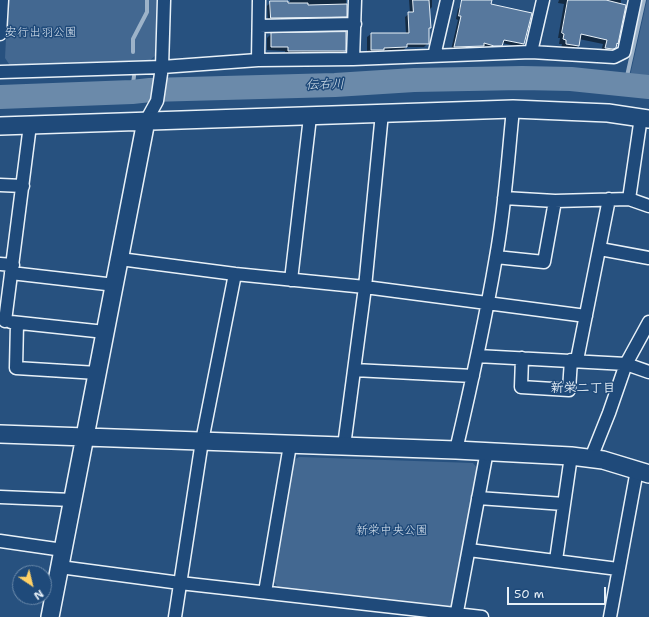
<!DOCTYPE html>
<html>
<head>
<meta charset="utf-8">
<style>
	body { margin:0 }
	#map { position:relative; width:649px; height:617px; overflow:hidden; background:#27517f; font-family:"Shantell Sans",sans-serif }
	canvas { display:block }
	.north { position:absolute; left:12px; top:565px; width:40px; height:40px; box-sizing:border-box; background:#1f4a7a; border:1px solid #6f8dac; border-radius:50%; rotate:145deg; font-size:11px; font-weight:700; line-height:16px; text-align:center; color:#e8f1f8 }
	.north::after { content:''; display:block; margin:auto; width:14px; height:18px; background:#ffd166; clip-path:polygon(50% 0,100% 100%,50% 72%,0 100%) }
	.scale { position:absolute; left:507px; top:587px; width:99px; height:18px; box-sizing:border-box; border:2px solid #e8f1f8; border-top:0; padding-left:5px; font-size:12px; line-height:14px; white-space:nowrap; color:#e8f1f8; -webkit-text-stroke:3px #1f4a7a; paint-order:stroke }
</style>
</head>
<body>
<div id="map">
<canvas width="649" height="617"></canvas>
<div class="north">N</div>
<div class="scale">50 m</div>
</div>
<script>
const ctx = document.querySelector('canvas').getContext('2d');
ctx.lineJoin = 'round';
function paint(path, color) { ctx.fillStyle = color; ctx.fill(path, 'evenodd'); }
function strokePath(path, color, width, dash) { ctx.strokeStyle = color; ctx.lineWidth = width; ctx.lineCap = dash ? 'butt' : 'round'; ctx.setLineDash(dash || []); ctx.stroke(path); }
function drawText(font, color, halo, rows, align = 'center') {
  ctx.font = font + ' "Shantell Sans","Klee One",sans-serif'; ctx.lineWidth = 3; ctx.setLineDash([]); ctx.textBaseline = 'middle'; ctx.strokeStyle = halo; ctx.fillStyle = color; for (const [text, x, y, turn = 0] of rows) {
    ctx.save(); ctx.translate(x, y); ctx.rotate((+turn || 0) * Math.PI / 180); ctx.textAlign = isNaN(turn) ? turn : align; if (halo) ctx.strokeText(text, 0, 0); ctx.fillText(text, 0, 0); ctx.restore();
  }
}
paint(new Path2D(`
	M 8,0 L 158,0 L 157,54 L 148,62 L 11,67 L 5,58 Z
	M 647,0 L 649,0 L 649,76 L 630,76 Z
	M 299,457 L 473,463 L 477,468 L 453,604 L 447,609 L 278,587 L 273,581 L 294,460 Z`), '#436891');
paint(new Path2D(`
	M 290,0 L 346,0 L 346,16 L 342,20 L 268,22 L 267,6 L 271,2 L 290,2 Z
	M 409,0 L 432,0 L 432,7 L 429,10 L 430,28 L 428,30 L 428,43 L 424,47 L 406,47 L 403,51 L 382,51 L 379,54 L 367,54 L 367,37 L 371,34 L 406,34 L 405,17 L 410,13 Z
	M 466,0 L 491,0 L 490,5 L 524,44 L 520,47 L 502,43 L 498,49 L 490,49 L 482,47 L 479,50 L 451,50 L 458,20 L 456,19 L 458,9 Z
	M 559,0 L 621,0 L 617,43 L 615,47 L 610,52 L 601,52 L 603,44 L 579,39 L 578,46 L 574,50 L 561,48 L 562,44 L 559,44 L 560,38 L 558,38 L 564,4 L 558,3 Z
	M 271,34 L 345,50 L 341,54 L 285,54 L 285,51 L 267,50 L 267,38 Z`), '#0007');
strokePath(new Path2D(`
	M 133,52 L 133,39 L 147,12 L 147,0
	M 625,85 L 644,0
	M 132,92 L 134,76`), '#9db3c9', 4);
strokePath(new Path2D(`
	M 0,97 L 132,92 L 150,90 L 335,85 L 414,80 L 522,78 L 571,79 L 649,87`), '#6b8aaa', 24);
const building = new Path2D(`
	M 413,0 L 429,0 L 431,28 L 429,28 L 429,44 L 407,44 L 407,47 L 384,48 L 384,50 L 371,50 L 371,33 L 409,33 L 408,12 L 413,12 Z
	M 462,0 L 492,0 L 491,4 L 532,13 L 524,44 L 504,40 L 502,46 L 494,46 L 484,43 L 484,46 L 454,47 L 461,16 L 459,16 Z
	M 568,0 L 606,0 L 626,5 L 618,44 L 617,43 L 616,48 L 613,49 L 605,48 L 607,40 L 581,34 L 579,46 L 566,44 L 566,40 L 563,39 L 564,34 L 562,33 Z
	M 270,1 L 288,1 L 288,3 L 308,3 L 308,5 L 347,4 L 347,17 L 271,18 Z
	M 346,32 L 346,51 L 288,51 L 288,47 L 271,47 L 271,33 Z`);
paint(building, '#57789d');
strokePath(building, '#e8f1f8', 1);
const street = new Path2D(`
	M 259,26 L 355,24
	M 0,34 L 2,0
	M 531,52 L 543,0
	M 434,56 L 447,0
	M 353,59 L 355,0
	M 258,60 L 259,0
	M 0,72 L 162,67 L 258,60 L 353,59 L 531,52 L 614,57 L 624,52 L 635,0
	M 146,121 L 157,101 L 162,67 L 164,0
	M 0,185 L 23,186
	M 504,198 L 555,201 L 629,199 L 649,206
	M 629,199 L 641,117
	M 600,249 L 649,258
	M 496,257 L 544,262 L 555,201
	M 120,259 L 235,274 L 365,287 L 586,316
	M 0,264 L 13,265
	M 11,273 L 115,285
	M 291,280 L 310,117
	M 5,321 L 30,125
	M 11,322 L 105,332
	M 17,323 L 16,368 L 97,373
	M 477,356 L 626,364 L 649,372
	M 522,358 L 521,387 L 569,390 L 571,360
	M 577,360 L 609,199
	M 354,370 L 473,376
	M 344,446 L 365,287 L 382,113
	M 456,450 C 471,386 485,322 496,257 C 505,208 508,158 513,109
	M 591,458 L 609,413 L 626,364 L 649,322
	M 0,497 L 72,500
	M 478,498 L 564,504
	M 0,541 L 63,550
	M 469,550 L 618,569
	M 556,560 L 571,456
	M 60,567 L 180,583 L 482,617
	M 265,592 L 290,445
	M 175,617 L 202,441 L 235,274
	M 456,617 L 487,451
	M 610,617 L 637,470`);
const secondary = new Path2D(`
	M 0,126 L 513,109 L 608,113 L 649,119
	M 0,434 L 456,450 L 571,456 L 603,460 L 649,474
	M 50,617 L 146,121`);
strokePath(street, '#e8f1f8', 15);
strokePath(secondary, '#e8f1f8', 20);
strokePath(street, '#1f4a7a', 12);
strokePath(secondary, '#1f4a7a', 17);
drawText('12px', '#d8e3ee', '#1f4a7a', [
	["安行出羽公園",41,33],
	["新栄中央公園",392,531]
]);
drawText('italic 13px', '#d5e2ec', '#1f4a7a', [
	["伝右川",325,85,-2]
]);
drawText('bold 13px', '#e8f1f8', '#1f4a7a', [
	["新栄二丁目",583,389]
]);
</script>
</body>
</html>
